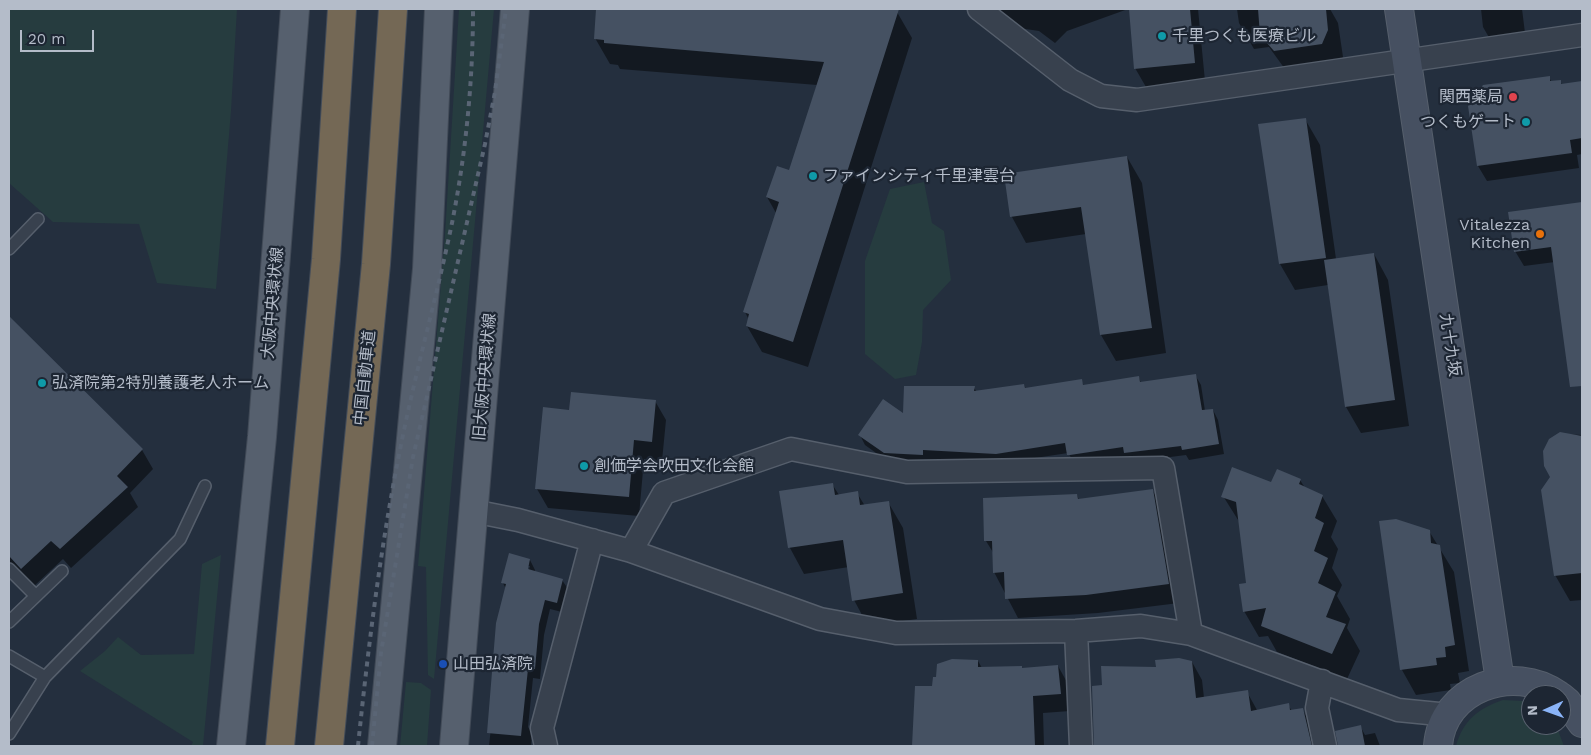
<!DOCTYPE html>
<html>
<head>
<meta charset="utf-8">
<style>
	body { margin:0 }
	#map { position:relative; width:1591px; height:755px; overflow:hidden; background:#242f3e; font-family:"Work Sans",sans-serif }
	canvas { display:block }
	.frame { position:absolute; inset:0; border:10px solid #b4bcc9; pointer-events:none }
	.north { position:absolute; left:1521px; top:685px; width:50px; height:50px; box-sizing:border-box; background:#1d2633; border:1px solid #59626f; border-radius:50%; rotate:268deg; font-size:14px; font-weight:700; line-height:20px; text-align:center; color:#b4bcc9 }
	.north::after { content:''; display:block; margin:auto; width:18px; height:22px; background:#8ab4f8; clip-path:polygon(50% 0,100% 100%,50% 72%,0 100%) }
	.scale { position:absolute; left:20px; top:30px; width:74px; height:22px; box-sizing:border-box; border:2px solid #b4bcc9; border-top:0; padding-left:6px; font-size:15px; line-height:18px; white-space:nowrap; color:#b4bcc9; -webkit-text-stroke:4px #1d2633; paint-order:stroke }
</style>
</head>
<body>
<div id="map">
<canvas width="1591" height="755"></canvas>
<div class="frame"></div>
<div class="north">N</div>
<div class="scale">20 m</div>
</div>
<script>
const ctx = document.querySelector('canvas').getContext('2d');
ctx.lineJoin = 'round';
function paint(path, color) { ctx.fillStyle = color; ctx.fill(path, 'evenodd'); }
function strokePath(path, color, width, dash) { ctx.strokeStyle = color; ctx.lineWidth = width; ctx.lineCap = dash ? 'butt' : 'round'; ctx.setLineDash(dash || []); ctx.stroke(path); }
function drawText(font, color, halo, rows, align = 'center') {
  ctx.font = font + ' "Work Sans","Noto Sans JP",sans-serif'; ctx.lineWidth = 4.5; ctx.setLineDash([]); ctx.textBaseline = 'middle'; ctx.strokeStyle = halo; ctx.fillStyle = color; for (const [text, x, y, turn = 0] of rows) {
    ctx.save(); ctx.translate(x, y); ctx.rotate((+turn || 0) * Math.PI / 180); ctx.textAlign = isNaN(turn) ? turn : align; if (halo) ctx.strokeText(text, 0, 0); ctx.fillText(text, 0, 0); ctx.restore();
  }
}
paint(new Path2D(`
	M 9,9 L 237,9 L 231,111 L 216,289 L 157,283 L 139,224 L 53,222 L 9,183 Z
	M 459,9 L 494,9 L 434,679 L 428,675 L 426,567 L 418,566 L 445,234 Z
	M 924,182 L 932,223 L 944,231 L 951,280 L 923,310 L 922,342 L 916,375 L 895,379 L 865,354 L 865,261 L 890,189 Z
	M 221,555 L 203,746 L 191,746 L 193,742 L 80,671 L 105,651 L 118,637 L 141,655 L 194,654 L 202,564 Z
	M 406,682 L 421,683 L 431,690 L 427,746 L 400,746 Z
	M 1503,700 L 1523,701 L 1531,705 L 1531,725 L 1556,725 L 1564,746 L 1456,746 C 1463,720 1479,708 1503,700 Z`), '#263c3f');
paint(new Path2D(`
	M 597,9 L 886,9 L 897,12 L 912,38 L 808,367 L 762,352 L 747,326 L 749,320 L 745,312 L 776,213 L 767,197 L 790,171 L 817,85 L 620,69 L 618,65 L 610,64 L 595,38 Z
	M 994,9 L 1128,9 L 1067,31 L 1055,43 L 1039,31 L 1019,28 Z
	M 1130,9 L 1198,9 L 1205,81 L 1146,87 L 1135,68 Z
	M 1237,9 L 1330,9 L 1338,23 L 1343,57 L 1337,69 L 1290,76 L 1269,47 L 1254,49 L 1239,23 Z
	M 1481,9 L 1522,9 L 1527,49 L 1498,53 L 1483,27 Z
	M 1549,78 L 1552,82 L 1560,81 L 1562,85 L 1582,82 L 1582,154 L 1577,155 L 1579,168 L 1487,181 L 1478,166 Z
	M 1305,119 L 1320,145 L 1336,259 L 1374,254 L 1388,280 L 1409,426 L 1361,433 L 1346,407 L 1328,285 L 1295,290 L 1280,264 L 1260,125 Z
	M 1127,157 L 1142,183 L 1166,353 L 1116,361 L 1101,335 L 1086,234 L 1026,243 L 1012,217 L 1005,175 Z
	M 1582,203 L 1582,373 L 1576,374 L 1555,262 L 1524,266 L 1515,251 L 1510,213 Z
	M 9,318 L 142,450 L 153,469 L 130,493 L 138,507 L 71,568 L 63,559 L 33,587 L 9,562 Z
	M 1195,375 L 1201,385 L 1205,411 L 1213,410 L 1218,420 L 1224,454 L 1189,460 L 1186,455 L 1131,462 L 1128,457 L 1076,465 L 1068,453 L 1002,463 L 928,460 L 928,464 L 890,463 L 865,445 L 860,435 L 974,388 L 977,392 L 1024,385 L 1026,389 L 1081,381 L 1084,386 L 1139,378 L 1141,383 Z
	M 655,401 L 666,420 L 662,461 L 644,459 L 639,516 L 548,508 L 537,489 Z
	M 1560,434 L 1582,435 L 1582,600 L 1570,601 L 1555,575 Z
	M 1300,480 L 1305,488 L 1322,496 L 1337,521 L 1331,537 L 1338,549 L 1332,568 L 1342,585 L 1337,596 L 1350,619 L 1347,628 L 1360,651 L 1347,679 L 1277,652 L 1268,636 L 1259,637 L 1244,611 L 1248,584 L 1240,523 L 1223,496 Z
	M 832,484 L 839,495 L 857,493 L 865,506 L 888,502 L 903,528 L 917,619 L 868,626 L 854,600 L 849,567 L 804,574 L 790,548 L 781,492 Z
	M 1153,491 L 1164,510 L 1179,603 L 1098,613 L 1018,618 L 994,572 L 994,554 L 986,541 L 1077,495 L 1079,500 Z
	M 1429,531 L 1454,572 L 1469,671 L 1458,673 L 1460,683 L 1450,684 L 1451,690 L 1416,695 L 1402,670 Z
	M 530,560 L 535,570 L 534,573 L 562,580 L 568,589 L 562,612 L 550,609 L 544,635 L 540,679 L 533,678 L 528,727 L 532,733 L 531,746 L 489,746 L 506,589 L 503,583 ZM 527,566 L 530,566 L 527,576 Z
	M 978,661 L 982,668 L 1023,669 L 1058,666 L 1068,684 L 1070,711 L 1043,713 L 1044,746 L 913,746 L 933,688 Z
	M 1192,662 L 1202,680 L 1204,698 L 1247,692 L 1257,710 L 1288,705 L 1292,711 L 1302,709 L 1313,727 L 1317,746 L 1095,746 L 1093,687 L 1103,686 L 1157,668 Z
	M 1360,726 L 1365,735 L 1375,733 L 1380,746 L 1338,746 L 1337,732 Z`), '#0007');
paint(new Path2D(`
	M 596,9 L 899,9 L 793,342 L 746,326 L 749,314 L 743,312 L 779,202 L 766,197 L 777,166 L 789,170 L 824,62 L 604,43 L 604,40 L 594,39 Z
	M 1129,9 L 1190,9 L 1195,63 L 1134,69 Z
	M 1258,9 L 1326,9 L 1328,30 L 1322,44 L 1274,51 L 1260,35 Z
	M 1550,76 L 1550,81 L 1561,80 L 1561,84 L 1582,81 L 1582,138 L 1570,140 L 1572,153 L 1477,166 L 1468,106 L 1483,85 Z
	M 1306,118 L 1326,258 L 1279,264 L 1258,124 Z
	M 1127,156 L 1152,328 L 1100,335 L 1081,207 L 1010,217 L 1004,174 Z
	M 1582,202 L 1582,386 L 1570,387 L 1551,247 L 1514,252 L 1508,212 Z
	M 1374,253 L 1395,400 L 1345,407 L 1324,260 Z
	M 9,316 L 143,449 L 117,476 L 128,487 L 60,549 L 51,541 L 21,569 L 9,556 Z
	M 1196,374 L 1202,410 L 1213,409 L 1219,444 L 1182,450 L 1181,446 L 1124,453 L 1123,447 L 1070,455 L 1067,455 L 1065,443 L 996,454 L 923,450 L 923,455 L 884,453 L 858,435 L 883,399 L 903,413 L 904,386 L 975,386 L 974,391 L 1024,384 L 1025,388 L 1082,379 L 1083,385 L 1139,376 L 1140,382 Z
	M 571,392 L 656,400 L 652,442 L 634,440 L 629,497 L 535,489 L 543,407 L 569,410 Z
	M 1560,432 L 1582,436 L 1582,573 L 1554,576 L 1541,490 L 1550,477 L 1544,466 L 1543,451 L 1549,439 Z
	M 1232,467 L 1271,482 L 1277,469 L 1301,479 L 1299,484 L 1323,495 L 1315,518 L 1324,523 L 1314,551 L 1328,558 L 1318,583 L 1336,592 L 1326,617 L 1346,624 L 1332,654 L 1261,626 L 1266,608 L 1243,612 L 1239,584 L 1246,583 L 1236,502 L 1221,497 Z
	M 833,483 L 835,495 L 858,491 L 860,505 L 889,501 L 903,593 L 852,601 L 843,540 L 788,548 L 779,491 Z
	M 1153,489 L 1169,584 L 1086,595 L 1005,599 L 1004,572 L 993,573 L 992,541 L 984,541 L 983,498 L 1077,494 L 1078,499 Z
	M 1396,519 L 1430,530 L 1431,543 L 1440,545 L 1455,645 L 1445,647 L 1446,657 L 1436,658 L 1437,665 L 1400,670 L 1379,521 Z
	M 509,553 L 530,559 L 528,569 L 563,579 L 557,603 L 545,600 L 539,624 L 535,669 L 528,669 L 521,736 L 487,733 L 496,623 L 506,584 L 501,583 Z
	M 1179,658 L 1192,661 L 1196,698 L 1248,690 L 1251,711 L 1289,703 L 1290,710 L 1303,708 L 1312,746 L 1094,746 L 1092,686 L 1102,685 L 1101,666 L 1156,667 L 1155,660 Z
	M 952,659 L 978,660 L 978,667 L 1022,666 L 1022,668 L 1058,665 L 1061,694 L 1033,696 L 1035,746 L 912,746 L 915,686 L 932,686 L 933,677 L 936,677 L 937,664 Z
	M 1361,725 L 1365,746 L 1338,746 L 1335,731 Z`), '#455162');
const lane = new Path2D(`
	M 9,249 L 38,219
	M 9,569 L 36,596
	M 9,622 L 62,571
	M 9,656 L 45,677
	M 9,734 L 45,677 L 180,539 L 205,486`);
const street = new Path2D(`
	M 979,9 L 1070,80 L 1101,96 L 1137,100 L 1582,35
	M 473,511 L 518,520 L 631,551 L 820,619 L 896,633 L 1076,631 L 1141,626 L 1191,634 L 1398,710 L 1449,715
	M 631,551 L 664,493 L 791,449 L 907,472 L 1163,468 L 1191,634
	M 1076,631 L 1081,746
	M 1322,681 L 1317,708 L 1325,746
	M 546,746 L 542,728 L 592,540`);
const secondary = new Path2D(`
	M 1399,9 L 1500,681
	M 1561,697 L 1567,702 L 1582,723
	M 1438,746 C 1442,688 1514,663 1558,695`);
const primary = new Path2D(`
	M 231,746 L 262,437 L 295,9
	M 382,746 L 427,269 L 439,9
	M 454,746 L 515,9`);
const highway = new Path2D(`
	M 280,746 L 326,259 L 342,9
	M 329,746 L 376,264 L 393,9`);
strokePath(lane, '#565f6c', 14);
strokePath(street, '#565f6c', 25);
strokePath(secondary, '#565f6c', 30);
strokePath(primary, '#414a57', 30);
strokePath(highway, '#434c59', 30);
strokePath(lane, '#38414e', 11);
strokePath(street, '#38414e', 22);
strokePath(secondary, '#465061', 28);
strokePath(primary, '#56606e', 28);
strokePath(highway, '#746855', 28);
strokePath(new Path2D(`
	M 358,746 C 368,649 380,551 399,455 C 414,377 436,300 452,223 C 466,153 473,80 473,9
	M 372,746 L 381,653 L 413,457 L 485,144 L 495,92 L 506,9`), '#5a6575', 4, [5, 5]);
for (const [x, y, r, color] of [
	[1162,36,5,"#0f9aa8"],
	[1513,97,5,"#e0444e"],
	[1526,122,5,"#0f9aa8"],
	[813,176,5,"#0f9aa8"],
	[1540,234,5,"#e8710a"],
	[42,383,5,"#0f9aa8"],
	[584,466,5,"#0f9aa8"],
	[443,664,5,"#1a4fb4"]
]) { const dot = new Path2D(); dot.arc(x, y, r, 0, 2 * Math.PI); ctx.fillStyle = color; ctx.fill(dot); strokePath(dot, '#1d2633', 2); }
drawText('16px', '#b4bcc9', '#1d2633', [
	["千里つくも医療ビル",1172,36],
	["関西薬局",1503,97,"right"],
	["つくもゲート",1516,122,"right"],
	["ファインシティ千里津雲台",823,176],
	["Vitalezza",1530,225,"right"],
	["Kitchen",1530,243,"right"],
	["弘済院第2特別養護老人ホーム",52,383],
	["創価学会吹田文化会館",594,466],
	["山田弘済院",453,664]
], 'left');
drawText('16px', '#b4bcc9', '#1d2633', [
	["大阪中央環状線",273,303,-85],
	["九十九坂",1450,345,81],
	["旧大阪中央環状線",485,377,-85],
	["中国自動車道",365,378,-84]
]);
</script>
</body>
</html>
